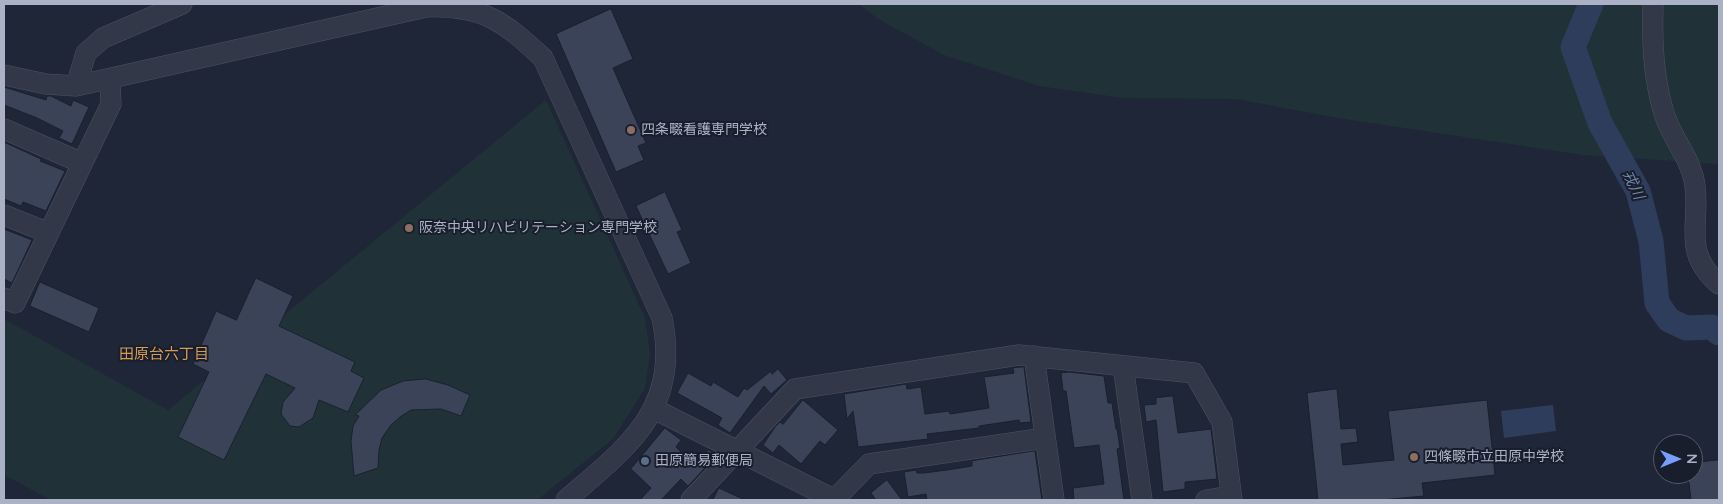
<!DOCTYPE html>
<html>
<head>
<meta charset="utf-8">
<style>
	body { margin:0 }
	#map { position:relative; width:1723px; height:504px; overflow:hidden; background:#1e2637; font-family:Quicksand,sans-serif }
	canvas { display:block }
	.frame { position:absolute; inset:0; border:5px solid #acb2c5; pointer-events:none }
	.north { position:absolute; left:1653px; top:434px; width:50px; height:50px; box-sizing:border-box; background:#181e2c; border:1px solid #535969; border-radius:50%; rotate:90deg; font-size:14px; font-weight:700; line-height:20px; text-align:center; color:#acb2c5 }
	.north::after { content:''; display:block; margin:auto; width:18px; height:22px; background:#799dfc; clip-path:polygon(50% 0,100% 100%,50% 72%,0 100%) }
</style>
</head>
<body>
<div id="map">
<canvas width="1723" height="504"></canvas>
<div class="frame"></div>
<div class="north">N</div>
</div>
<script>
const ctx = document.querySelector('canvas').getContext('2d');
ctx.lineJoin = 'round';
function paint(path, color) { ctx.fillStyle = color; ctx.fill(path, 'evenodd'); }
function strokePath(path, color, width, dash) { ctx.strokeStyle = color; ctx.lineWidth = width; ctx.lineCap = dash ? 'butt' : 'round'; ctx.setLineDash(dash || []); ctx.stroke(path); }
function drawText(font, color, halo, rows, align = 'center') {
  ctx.font = font + ' Quicksand,"Noto Sans JP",sans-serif'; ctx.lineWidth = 4; ctx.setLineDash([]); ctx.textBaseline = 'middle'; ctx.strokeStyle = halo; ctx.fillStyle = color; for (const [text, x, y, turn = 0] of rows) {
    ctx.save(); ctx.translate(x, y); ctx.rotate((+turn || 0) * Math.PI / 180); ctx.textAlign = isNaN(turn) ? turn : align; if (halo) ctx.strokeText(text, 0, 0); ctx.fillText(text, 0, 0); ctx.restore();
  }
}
paint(new Path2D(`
	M 859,4 L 1719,4 L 1719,164 L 1583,155 L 1338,118 L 1236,99 L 1123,98 L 1039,86 L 944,55 L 878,19 Z
	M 546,100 L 645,318 L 650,354 L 645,388 L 613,439 L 537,500 L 51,500 L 4,475 L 4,319 L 168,410 Z`), '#203238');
paint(new Path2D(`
	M 1553,405 L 1556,431 L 1504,438 L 1501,411 Z`), '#2f3d5d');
strokePath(new Path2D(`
	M 1591,4 L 1573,47 L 1600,123 L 1638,191 L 1651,241 L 1657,303 L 1669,320 L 1686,328 L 1712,327 L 1719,333`), '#2f3d5d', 25);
const building = new Path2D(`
	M 611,9 L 633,59 L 613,68 L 646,143 L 638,146 L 644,160 L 616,172 L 556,34 Z
	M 4,87 L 46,100 L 47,96 L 51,96 L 71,106 L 73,100 L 89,107 L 72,144 L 59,138 L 63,131 L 37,118 L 4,105 Z
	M 4,142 L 41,159 L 40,161 L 65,171 L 46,211 L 23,202 L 21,206 L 4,199 Z
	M 665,192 L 682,230 L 677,232 L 691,263 L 668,274 L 636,206 Z
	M 4,229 L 32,240 L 12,283 L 4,279 Z
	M 256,278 L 293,296 L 279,326 L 355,362 L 351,371 L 364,378 L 348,412 L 319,400 L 313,418 L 299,427 L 290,426 L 281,414 L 283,402 L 295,388 L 266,374 L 224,460 L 178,437 L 209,372 L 193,364 L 216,311 L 236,320 Z
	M 40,282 L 99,308 L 89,332 L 30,306 Z
	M 1024,367 L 1031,422 L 1020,423 L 1019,420 L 979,426 L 979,428 L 927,434 L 928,439 L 858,447 L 853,411 L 847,419 L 844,394 L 906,384 L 907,389 L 921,387 L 925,414 L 949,411 L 950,414 L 989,408 L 984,377 L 1014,373 L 1013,368 Z
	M 778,369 L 787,380 L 771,394 L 764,386 L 730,433 L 718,425 L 722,418 L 677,393 L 688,373 L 711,386 L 713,382 L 738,397 L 744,388 L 747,390 L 771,371 L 772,374 Z
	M 1070,372 L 1104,376 L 1108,403 L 1112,403 L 1116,429 L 1117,429 L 1120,448 L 1117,449 L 1124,500 L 1074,500 L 1073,488 L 1104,484 L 1099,445 L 1074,448 L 1066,391 L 1063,391 L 1061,373 Z
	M 426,379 L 448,385 L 470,395 L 461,416 L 441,409 L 411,410 L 400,417 L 391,425 L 382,438 L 379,450 L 378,468 L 354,476 L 351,441 L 353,426 L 359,416 L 355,415 L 381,390 L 403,381 Z
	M 1337,389 L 1341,429 L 1356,428 L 1358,442 L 1341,444 L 1343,465 L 1394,460 L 1388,411 L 1487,400 L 1495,475 L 1422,483 L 1424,496 L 1381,500 L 1318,500 L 1307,393 Z
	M 1173,396 L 1178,433 L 1211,429 L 1217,479 L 1185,482 L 1185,489 L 1163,492 L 1156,420 L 1146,422 L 1144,405 L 1156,404 L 1156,398 Z
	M 803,400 L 838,430 L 825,445 L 820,441 L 801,464 L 779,445 L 773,453 L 763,445 L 775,427 L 780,422 L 783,424 Z
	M 665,428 L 681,440 L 676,447 L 693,464 L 708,450 L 718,454 L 688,486 L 681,479 L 661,500 L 640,500 L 651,488 L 631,469 Z
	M 1035,451 L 1042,500 L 927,500 L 926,494 L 908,497 L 904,472 L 916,470 L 917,473 L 924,473 L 947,470 L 972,466 L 972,461 Z
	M 1719,460 L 1719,500 L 1691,500 L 1688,474 L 1693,474 L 1693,463 Z
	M 887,480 L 902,500 L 876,500 L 871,493 Z
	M 719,488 L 745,500 L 713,500 Z`);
paint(building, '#3a4358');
strokePath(building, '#1a202e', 1);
const minor = new Path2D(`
	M 1653,4 C 1652,41 1653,77 1664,113 C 1671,138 1692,159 1695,186 C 1700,227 1682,252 1719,284
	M 4,75 L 46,84 L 76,86 L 426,7 C 483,5 503,21 543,58 L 662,318 C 681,410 627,447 566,500
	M 76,86 L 86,53 L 103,38 L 182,4
	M 4,129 L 82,163
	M 4,215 L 49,233
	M 4,298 L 15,303 L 111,104 L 110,79
	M 1034,356 L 1054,500
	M 1123,366 L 1142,500
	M 654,409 L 835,500
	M 691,500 L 795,389 L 1019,355 L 1194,373 L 1222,422 L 1232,500
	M 834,500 L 869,464 L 1045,438
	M 1206,500 L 1231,496`);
strokePath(minor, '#4d5363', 21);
strokePath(minor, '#323847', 20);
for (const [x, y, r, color] of [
	[631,130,5,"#8d6e63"],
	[409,228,5,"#8d6e63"],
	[1414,457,5,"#8d6e63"],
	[645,461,5,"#5c6f8a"]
]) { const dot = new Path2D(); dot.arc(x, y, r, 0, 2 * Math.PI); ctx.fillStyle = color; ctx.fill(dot); strokePath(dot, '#181e2c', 2); }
drawText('14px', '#acb2c5', '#181e2c', [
	["四条畷看護専門学校",641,130],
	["阪奈中央リハビリテーション専門学校",419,228],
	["四條畷市立田原中学校",1424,457],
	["田原簡易郵便局",655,461]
], 'left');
drawText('italic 15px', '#7386af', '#181e2c', [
	["戎川",1633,185,65]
]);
drawText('15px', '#d79c54', '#181e2c', [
	["田原台六丁目",164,354]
]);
</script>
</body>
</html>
